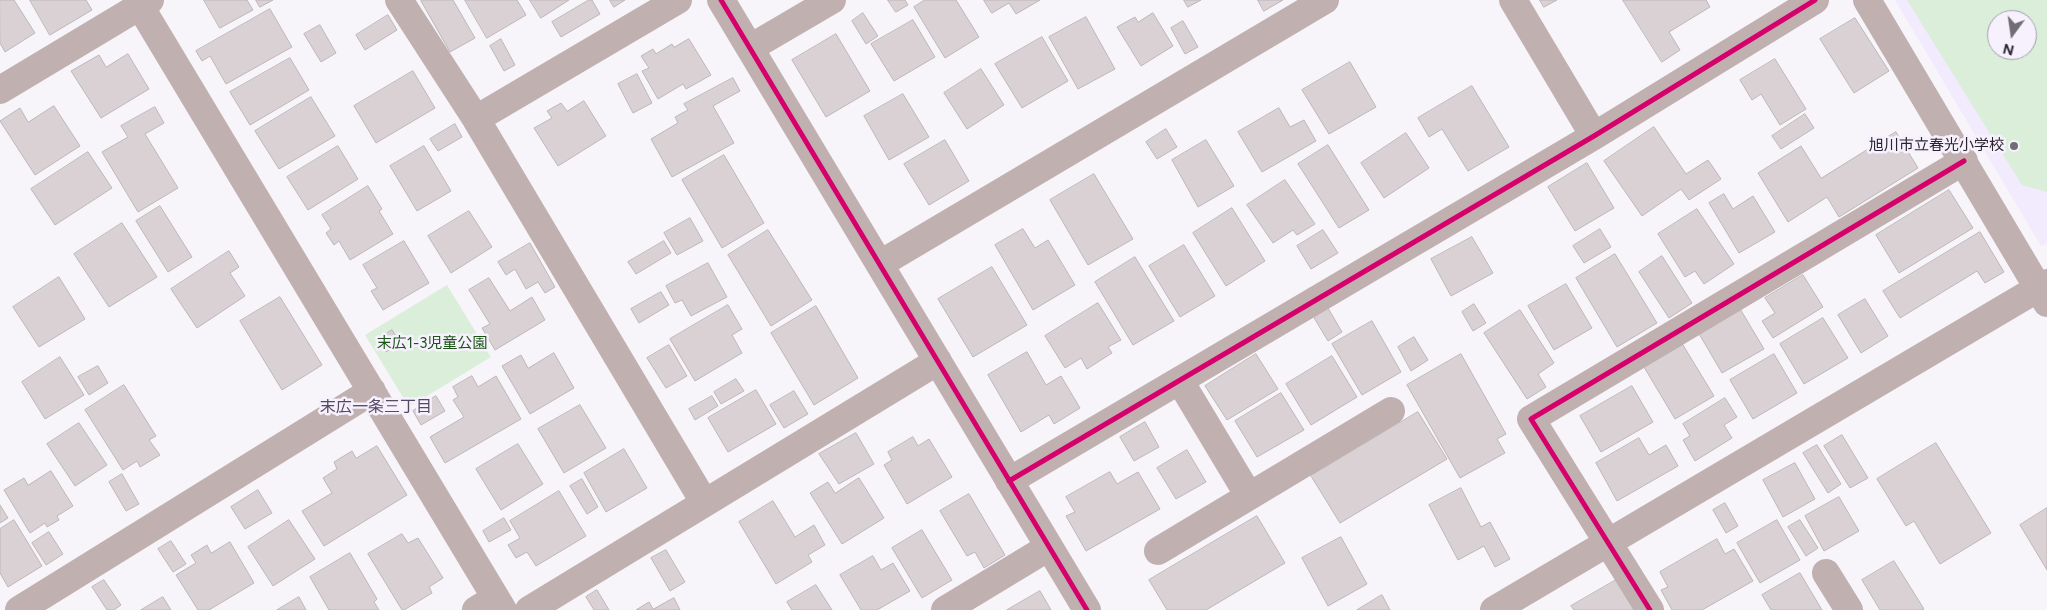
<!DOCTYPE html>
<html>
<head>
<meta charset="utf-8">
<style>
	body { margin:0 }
	#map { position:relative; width:2047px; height:610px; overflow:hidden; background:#f7f4fa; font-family:Figtree,sans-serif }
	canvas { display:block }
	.north { position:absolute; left:1987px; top:10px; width:50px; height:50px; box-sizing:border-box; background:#f6f1fd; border:1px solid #a49fab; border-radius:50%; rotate:194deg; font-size:14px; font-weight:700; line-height:20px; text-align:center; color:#29242f }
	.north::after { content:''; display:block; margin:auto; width:18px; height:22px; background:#716d76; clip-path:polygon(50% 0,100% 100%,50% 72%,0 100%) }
</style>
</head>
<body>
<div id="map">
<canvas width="2047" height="610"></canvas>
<div class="north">N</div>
</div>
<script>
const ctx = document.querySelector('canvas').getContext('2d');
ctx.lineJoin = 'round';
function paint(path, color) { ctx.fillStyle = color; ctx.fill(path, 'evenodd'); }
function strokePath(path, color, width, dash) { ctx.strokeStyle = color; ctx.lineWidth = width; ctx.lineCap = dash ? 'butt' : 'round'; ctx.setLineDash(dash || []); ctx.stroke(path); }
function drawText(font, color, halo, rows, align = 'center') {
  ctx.font = font + ' Figtree,"Noto Sans JP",sans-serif'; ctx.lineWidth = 5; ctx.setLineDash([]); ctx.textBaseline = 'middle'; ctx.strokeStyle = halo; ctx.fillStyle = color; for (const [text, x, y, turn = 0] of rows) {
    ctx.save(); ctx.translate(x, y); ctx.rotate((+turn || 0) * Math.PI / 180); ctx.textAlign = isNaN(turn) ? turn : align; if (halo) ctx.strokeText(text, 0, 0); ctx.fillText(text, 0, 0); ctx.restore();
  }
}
paint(new Path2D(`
	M 1895,0 L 2047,0 L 2047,243 L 2041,246 ZM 1997,20 L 2027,20 L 2027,50 L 1997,50 Z`), '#f2eafd');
paint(new Path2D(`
	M 1907,0 L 2047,0 L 2047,192 L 2022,185 ZM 1997,20 L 2027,20 L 2027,50 L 1997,50 Z
	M 447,285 L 491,357 L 409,407 L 365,335 Z`), '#daeeda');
const building = new Path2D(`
	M 0,0 L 14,0 L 35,33 L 5,52 L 0,43 Z
	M 30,0 L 86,0 L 92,10 L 50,35 Z
	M 204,0 L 247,0 L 253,10 L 220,28 Z
	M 256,0 L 273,0 L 260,7 Z
	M 423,0 L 453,0 L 475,38 L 450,52 L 421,1 Z
	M 465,0 L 517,0 L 526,15 L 487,38 Z
	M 530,0 L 569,0 L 541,18 Z
	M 589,0 L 592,0 L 600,14 L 561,37 L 552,22 Z
	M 610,0 L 625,0 L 614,7 Z
	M 888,0 L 905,0 L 908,5 L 896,12 Z
	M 925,0 L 956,0 L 979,37 L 945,58 L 914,7 Z
	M 984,0 L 1040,0 L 1016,14 L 1009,3 L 992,13 Z
	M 1184,0 L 1201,0 L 1188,7 Z
	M 1258,0 L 1283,0 L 1264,11 Z
	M 1540,0 L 1557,0 L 1544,7 Z
	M 1623,0 L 1706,0 L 1710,7 L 1669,32 L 1680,50 L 1662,62 Z
	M 270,9 L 292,47 L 226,84 L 210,56 L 202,61 L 196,51 Z
	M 863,13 L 878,36 L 866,44 L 852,21 Z
	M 1153,13 L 1173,46 L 1141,66 L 1117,27 L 1135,17 L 1138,22 Z
	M 388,15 L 397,30 L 365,50 L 356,35 Z
	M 1086,17 L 1115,69 L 1078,89 L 1049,37 Z
	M 1855,18 L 1889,71 L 1854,93 L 1820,39 Z
	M 913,20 L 935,57 L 894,81 L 871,44 Z
	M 1183,21 L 1198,47 L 1185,54 L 1171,28 Z
	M 320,25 L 336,53 L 321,62 L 304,34 Z
	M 836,34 L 870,91 L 826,117 L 792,60 Z
	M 1042,37 L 1068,81 L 1022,108 L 995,64 Z
	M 501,39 L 515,65 L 504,71 L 490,46 Z
	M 689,39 L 711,75 L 686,89 L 683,84 L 658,99 L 642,71 L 649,68 L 641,56 L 653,49 L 656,54 L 672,44 L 674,47 Z
	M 128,54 L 149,89 L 101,118 L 71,71 L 99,55 L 106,67 Z
	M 290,58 L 309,90 L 250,125 L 230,92 Z
	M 1775,59 L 1806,109 L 1780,125 L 1761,94 L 1752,100 L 1740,80 Z
	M 1350,62 L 1376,107 L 1329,134 L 1302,90 Z
	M 981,69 L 1004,105 L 967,129 L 944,93 Z
	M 413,71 L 435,108 L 376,143 L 354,106 Z
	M 637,74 L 652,103 L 633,113 L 618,84 Z
	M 733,78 L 740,91 L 713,106 L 734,143 L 672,177 L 651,139 L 678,123 L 675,117 L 688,110 L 684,104 Z
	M 1472,86 L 1509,147 L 1468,171 L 1442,129 L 1429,137 L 1418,118 Z
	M 903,94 L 929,137 L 889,160 L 864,116 Z
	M 311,97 L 335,136 L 279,169 L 255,131 Z
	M 584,101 L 606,136 L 558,166 L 534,128 L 552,118 L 547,111 L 561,103 L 567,111 Z
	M 54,106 L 80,146 L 35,175 L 0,121 L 20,108 L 28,122 Z
	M 155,107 L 164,123 L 145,134 L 178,188 L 138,212 L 102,152 L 128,137 L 121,126 Z
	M 1279,108 L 1290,127 L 1304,120 L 1316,141 L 1262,172 L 1238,132 Z
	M 1805,114 L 1814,128 L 1781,149 L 1772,136 Z
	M 455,124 L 462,137 L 438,151 L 430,139 Z
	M 1654,127 L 1686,174 L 1708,160 L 1721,179 L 1689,200 L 1681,189 L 1642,216 L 1604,161 Z
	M 1166,129 L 1177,147 L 1157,159 L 1146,142 Z
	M 1896,132 L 1918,168 L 1839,217 L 1827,197 L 1788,222 L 1758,173 L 1801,146 L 1821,178 Z
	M 1406,133 L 1429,168 L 1384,198 L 1361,163 Z
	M 945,140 L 969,181 L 929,205 L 904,164 Z
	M 1206,140 L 1234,186 L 1198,207 L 1172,160 Z
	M 1328,145 L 1369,210 L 1339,228 L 1298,164 Z
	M 338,146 L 358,179 L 308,210 L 287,177 Z
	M 424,146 L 451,191 L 417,211 L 390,166 Z
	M 88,152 L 112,188 L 55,225 L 31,189 Z
	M 724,155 L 764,223 L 722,248 L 682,180 Z
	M 1587,163 L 1614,208 L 1575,231 L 1548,187 Z
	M 1094,174 L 1133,239 L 1088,265 L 1050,200 Z
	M 1285,180 L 1315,224 L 1297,235 L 1293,230 L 1273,243 L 1247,205 Z
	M 368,186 L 382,209 L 379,211 L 393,234 L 350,260 L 339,241 L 334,245 L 326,233 L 331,229 L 322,215 Z
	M 1949,190 L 1973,228 L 1899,273 L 1876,235 Z
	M 1724,194 L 1733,209 L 1753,196 L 1775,232 L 1739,253 L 1709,203 Z
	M 160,206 L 192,257 L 168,272 L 136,221 Z
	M 1232,208 L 1265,261 L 1226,286 L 1193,233 Z
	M 1697,209 L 1734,264 L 1704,284 L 1695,271 L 1685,277 L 1658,234 Z
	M 469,211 L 492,247 L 451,273 L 428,236 Z
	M 690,218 L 703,241 L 677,255 L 664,233 Z
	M 122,223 L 157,277 L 109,307 L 74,254 Z
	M 1023,229 L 1035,248 L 1048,240 L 1075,285 L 1033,310 L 995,245 Z
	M 1600,229 L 1611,247 L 1584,263 L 1573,246 Z
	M 768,230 L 812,300 L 771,326 L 728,255 Z
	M 1323,230 L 1338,253 L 1311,269 L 1297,246 Z
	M 1980,232 L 2004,272 L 1985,283 L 1977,271 L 1900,318 L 1883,291 Z
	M 1472,237 L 1493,273 L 1451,296 L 1431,259 Z
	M 404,241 L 429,283 L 383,310 L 371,291 L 377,288 L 363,265 Z
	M 664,241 L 671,253 L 636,274 L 628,262 Z
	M 530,243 L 555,287 L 545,293 L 538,282 L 526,289 L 515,269 L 506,275 L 498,262 Z
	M 1184,245 L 1215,296 L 1180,317 L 1149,266 Z
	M 229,251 L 239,267 L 230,273 L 245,296 L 197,328 L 171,289 Z
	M 1615,254 L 1657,323 L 1617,347 L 1576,278 Z
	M 1662,256 L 1692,303 L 1669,318 L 1639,272 Z
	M 1135,257 L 1174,321 L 1133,345 L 1095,282 Z
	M 708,263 L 727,297 L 691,316 L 682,300 L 675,303 L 666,286 Z
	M 992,267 L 1027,325 L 973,357 L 938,299 Z
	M 1803,275 L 1823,307 L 1773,338 L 1762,321 L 1775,313 L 1765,298 Z
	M 59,277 L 85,319 L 39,347 L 13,307 Z
	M 489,278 L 510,311 L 532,297 L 545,320 L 495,350 L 482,328 L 490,324 L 469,290 Z
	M 1566,284 L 1592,328 L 1554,350 L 1528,306 Z
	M 661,292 L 669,305 L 639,323 L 631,309 Z
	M 280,297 L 322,365 L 282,390 L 240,321 Z
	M 1865,299 L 1888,336 L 1861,353 L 1838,315 Z
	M 1098,303 L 1121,340 L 1108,347 L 1112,353 L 1087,369 L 1081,358 L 1065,368 L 1045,336 Z
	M 1474,304 L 1486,323 L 1473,331 L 1462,312 Z
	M 728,305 L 742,329 L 732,335 L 742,353 L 695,381 L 670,339 Z
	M 816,306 L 858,378 L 814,405 L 771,333 Z
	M 1739,307 L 1764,349 L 1722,373 L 1698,332 Z
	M 1328,308 L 1342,332 L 1328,341 L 1313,316 Z
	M 1520,310 L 1554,363 L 1538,374 L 1546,387 L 1527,399 L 1484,333 Z
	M 1823,318 L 1848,358 L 1804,384 L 1780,344 Z
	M 1372,321 L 1401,372 L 1362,395 L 1332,344 Z
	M 392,330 L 400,343 L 386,352 L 379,339 Z
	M 1414,337 L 1428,360 L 1411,371 L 1398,347 Z
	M 669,345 L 687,376 L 666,388 L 647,358 Z
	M 1683,345 L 1714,396 L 1675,419 L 1644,367 Z
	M 1027,352 L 1046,385 L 1061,376 L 1080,408 L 1054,424 L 1049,415 L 1021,432 L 988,375 Z
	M 554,353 L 574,388 L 530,414 L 502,366 L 521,355 L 528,368 Z
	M 1256,354 L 1278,389 L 1227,420 L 1205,386 Z
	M 1461,354 L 1506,434 L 1497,439 L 1505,453 L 1460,478 L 1407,385 Z
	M 1774,354 L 1797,393 L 1753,419 L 1730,380 Z
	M 1332,356 L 1357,397 L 1311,425 L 1286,384 Z
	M 60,357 L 84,395 L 45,419 L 22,382 Z
	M 98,366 L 108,383 L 89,395 L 78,377 Z
	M 472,376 L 478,387 L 496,376 L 521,419 L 445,463 L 430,437 L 464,417 L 453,400 L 458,397 L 453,387 Z
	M 736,379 L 744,391 L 721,404 L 714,392 Z
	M 124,385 L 156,436 L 149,440 L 160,455 L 140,467 L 137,461 L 123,470 L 85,410 Z
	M 1632,386 L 1653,422 L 1601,452 L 1580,416 Z
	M 756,390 L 776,424 L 728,452 L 708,418 Z
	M 794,391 L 808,414 L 784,428 L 770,405 Z
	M 1281,393 L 1304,430 L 1257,457 L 1235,421 Z
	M 436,396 L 445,411 L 421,425 L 413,411 Z
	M 712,396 L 718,406 L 695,420 L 689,409 Z
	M 1725,398 L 1737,417 L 1724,425 L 1732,438 L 1695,461 L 1683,440 L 1690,436 L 1683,424 Z
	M 580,405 L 606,448 L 564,473 L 538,429 Z
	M 1418,412 L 1447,459 L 1340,523 L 1311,476 Z
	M 1145,422 L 1159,447 L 1134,461 L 1120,437 Z
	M 79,423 L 107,465 L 75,486 L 47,444 Z
	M 856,433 L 874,464 L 839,484 L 819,454 Z
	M 1842,435 L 1868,478 L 1850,488 L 1824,446 Z
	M 913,437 L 918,446 L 929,439 L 952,477 L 907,504 L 884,465 L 892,460 L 888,452 Z
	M 1639,438 L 1649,455 L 1666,445 L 1678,466 L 1617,501 L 1596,463 Z
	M 1936,443 L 1991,533 L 1940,564 L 1914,521 L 1906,526 L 1877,479 Z
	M 518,444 L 543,484 L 501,510 L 476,469 Z
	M 1817,445 L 1841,484 L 1828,493 L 1803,453 Z
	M 377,446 L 407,495 L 324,546 L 302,511 L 332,493 L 323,478 L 337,469 L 334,462 L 352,451 L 356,458 Z
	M 624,449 L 647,488 L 606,512 L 584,473 Z
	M 1187,450 L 1206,482 L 1176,499 L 1157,468 Z
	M 1795,463 L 1815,499 L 1783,517 L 1763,480 Z
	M 51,471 L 73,506 L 57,516 L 59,520 L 47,527 L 45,523 L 30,533 L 4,490 L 24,478 L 28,485 Z
	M 1110,472 L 1117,484 L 1138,472 L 1160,509 L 1086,551 L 1066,516 L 1075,512 L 1066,497 Z
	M 122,474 L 139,504 L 126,511 L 109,482 Z
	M 859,478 L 884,518 L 842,544 L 810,493 L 828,482 L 835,493 Z
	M 582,479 L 598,507 L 587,514 L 570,486 Z
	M 1461,488 L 1481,527 L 1490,522 L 1510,559 L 1495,567 L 1484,546 L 1458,560 L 1429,505 Z
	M 258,490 L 272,513 L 245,529 L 231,507 Z
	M 559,491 L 586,536 L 536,566 L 527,552 L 516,558 L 508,545 L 520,538 L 510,521 Z
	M 969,494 L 1005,555 L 984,568 L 975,552 L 967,556 L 940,511 Z
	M 1839,497 L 1859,531 L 1824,551 L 1805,516 Z
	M 773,501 L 795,537 L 814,525 L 825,545 L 808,555 L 812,562 L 776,584 L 739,522 Z
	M 1725,503 L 1738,526 L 1726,533 L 1713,510 Z
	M 0,505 L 8,518 L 0,523 Z
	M 2047,508 L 2047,570 L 2020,525 Z
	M 1257,516 L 1285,563 L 1206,610 L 1167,610 L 1149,580 Z
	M 504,518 L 511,530 L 489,542 L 483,531 Z
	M 14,520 L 42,566 L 8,587 L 0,573 L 0,529 Z
	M 289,520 L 315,559 L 273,586 L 248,547 Z
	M 1777,520 L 1800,560 L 1760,583 L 1737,543 Z
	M 1800,520 L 1818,548 L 1806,556 L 1788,527 Z
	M 922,530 L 952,580 L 922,598 L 892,548 Z
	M 49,532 L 63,554 L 46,565 L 32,543 Z
	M 402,534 L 408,543 L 418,538 L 443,578 L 429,587 L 432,593 L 404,610 L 402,610 L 368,554 Z
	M 1341,537 L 1367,584 L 1328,606 L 1302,558 Z
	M 1717,539 L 1725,554 L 1734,549 L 1753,581 L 1702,610 L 1672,610 L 1661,590 L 1668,587 L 1660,572 Z
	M 171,541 L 186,564 L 173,572 L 158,549 Z
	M 230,542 L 254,583 L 209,610 L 198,610 L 176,575 L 196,563 L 191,555 L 207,545 L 211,553 Z
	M 666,550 L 685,582 L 670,591 L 651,558 Z
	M 350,553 L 377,599 L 374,602 L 379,610 L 329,610 L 310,577 Z
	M 873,556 L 881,570 L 893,563 L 910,591 L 877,610 L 861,610 L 840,575 Z
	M 1894,561 L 1924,609 L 1921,610 L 1880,610 L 1862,580 Z
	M 1800,573 L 1822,610 L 1771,610 L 1762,595 Z
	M 104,580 L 121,605 L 114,610 L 107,610 L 92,587 Z
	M 1616,580 L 1634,610 L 1574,610 L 1571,606 Z
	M 816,585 L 832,610 L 792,610 L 787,602 Z
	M 597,590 L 609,610 L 594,610 L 586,597 Z
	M 1040,591 L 1051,610 L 1007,610 Z
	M 1382,595 L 1390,610 L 1357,610 Z
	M 163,597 L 171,610 L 141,610 Z
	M 299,597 L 306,610 L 277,610 Z
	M 674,598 L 680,610 L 636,610 L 649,602 L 653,609 Z`);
paint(building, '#d9d1d3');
strokePath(building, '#beb6b7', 1);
strokePath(new Path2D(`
	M 399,0 L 476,119 L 704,502
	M 721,0 L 1087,610
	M 1513,0 L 1594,136
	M 1867,0 L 2047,303
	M 140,6 L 503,610
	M 750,48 L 832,0
	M 0,90 L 150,0
	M 476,119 L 678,0
	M 880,264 L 1325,0
	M 1180,381 L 1249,496
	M 1009,481 L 1594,136 L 1815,0
	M 1158,551 L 1391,411
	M 1826,573 L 1849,610
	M 19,610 L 372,391
	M 476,610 L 496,598
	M 529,610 L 938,361
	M 945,610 L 1049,547
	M 1494,610 L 2047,283
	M 1650,610 L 1531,419 L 1964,161`), '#c0b0b0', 28);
strokePath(new Path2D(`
	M 721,0 L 1087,610
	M 1009,481 L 1594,136 L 1815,0
	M 1650,610 L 1531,419 L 1964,161`), '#d6006c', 5);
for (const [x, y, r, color] of [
	[2014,146,5,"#716d76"]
]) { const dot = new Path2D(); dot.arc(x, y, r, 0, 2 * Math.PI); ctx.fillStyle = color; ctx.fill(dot); strokePath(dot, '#f6f1fd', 2); }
drawText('15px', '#29242f', '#f6f1fd', [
	["旭川市立春光小学校",2004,146]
], 'right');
drawText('15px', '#1c5418', '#f6f1fd', [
	["末広1-3児童公園",432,344]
]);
drawText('16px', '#544a62', '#f6f1fd', [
	["末広一条三丁目",376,407]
]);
</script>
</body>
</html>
